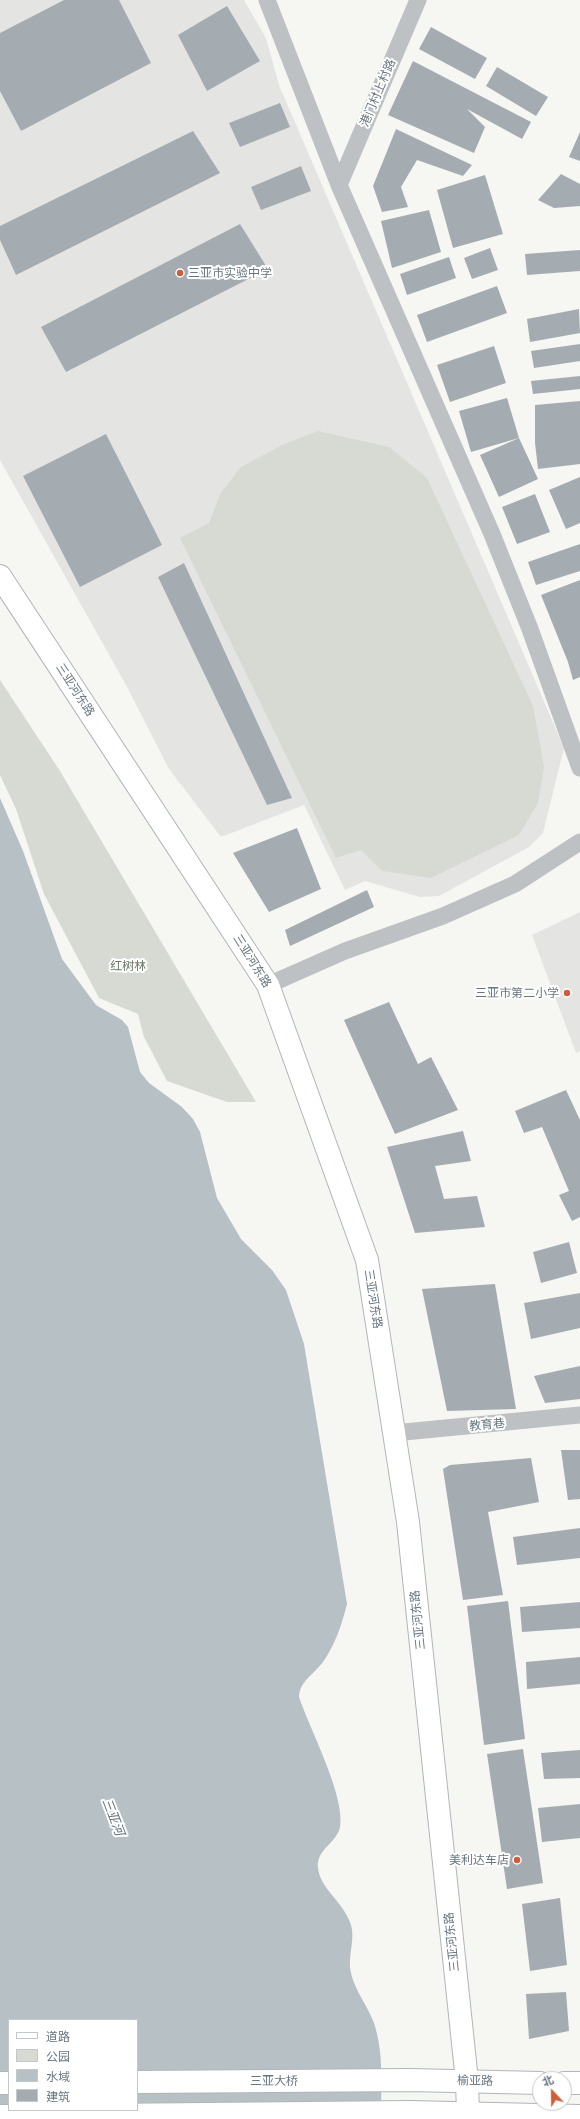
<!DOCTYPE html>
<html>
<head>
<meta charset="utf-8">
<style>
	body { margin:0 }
	#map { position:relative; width:580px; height:2119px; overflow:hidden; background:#f6f6f3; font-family:Inter,"Noto Sans SC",sans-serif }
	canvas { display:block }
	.legend { position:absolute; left:8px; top:2019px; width:130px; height:92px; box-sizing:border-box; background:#fff; border:1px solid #c3c8cd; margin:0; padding:5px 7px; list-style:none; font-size:12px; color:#687681 }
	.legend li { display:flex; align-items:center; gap:8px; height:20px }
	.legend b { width:20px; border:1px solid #c3c8cd }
	.north { position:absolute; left:532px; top:2071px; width:40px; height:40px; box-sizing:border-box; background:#fff; border:1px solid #c3c8cd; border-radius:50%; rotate:338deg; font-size:11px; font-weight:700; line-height:16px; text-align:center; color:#687681 }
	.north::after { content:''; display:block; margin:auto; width:14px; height:18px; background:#ce5d3b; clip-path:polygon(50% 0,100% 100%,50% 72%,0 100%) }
</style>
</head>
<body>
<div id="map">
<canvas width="580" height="2119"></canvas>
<ul class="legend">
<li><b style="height:5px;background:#fff"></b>道路</li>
<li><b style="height:11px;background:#d6dad3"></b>公园</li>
<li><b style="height:11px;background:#b7c1c5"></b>水域</li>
<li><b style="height:11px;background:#a4acb1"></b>建筑</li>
</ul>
<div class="north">北</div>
</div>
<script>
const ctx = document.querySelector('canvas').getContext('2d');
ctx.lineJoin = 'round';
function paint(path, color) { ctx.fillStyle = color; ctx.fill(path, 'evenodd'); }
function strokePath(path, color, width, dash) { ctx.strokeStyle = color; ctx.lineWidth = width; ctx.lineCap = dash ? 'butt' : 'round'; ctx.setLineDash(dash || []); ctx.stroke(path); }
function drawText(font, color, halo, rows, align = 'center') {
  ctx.font = font + ' Inter,"Noto Sans SC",sans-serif'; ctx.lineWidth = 4; ctx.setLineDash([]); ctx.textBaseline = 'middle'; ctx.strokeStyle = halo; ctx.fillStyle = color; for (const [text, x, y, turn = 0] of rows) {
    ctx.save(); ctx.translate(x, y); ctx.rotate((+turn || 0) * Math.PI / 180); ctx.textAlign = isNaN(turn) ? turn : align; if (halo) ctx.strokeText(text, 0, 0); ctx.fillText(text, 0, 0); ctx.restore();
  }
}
paint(new Path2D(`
	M 0,0 L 244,0 L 266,38 L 279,85 L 564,748 L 543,833 L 529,847 L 439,896 L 420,897 L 365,881 L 345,890 L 304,805 L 221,837 L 169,769 L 126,685 L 0,460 Z
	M 580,912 L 580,1051 L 576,1053 L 532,935 Z`), '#e4e5e3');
paint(new Path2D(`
	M 318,431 L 389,447 L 427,478 L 533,706 L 544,767 L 538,803 L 519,835 L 431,878 L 382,871 L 361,850 L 336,858 L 180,538 L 209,523 L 220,494 L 241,467 L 282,445 Z
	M 0,680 L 60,771 L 256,1102 L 227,1102 L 167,1081 L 144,1037 L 138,1014 L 99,998 L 44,894 L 16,809 L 0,775 Z`), '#d6dad3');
paint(new Path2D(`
	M 0,798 L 23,851 L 62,959 L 96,1005 L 122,1020 L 128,1027 L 140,1072 L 149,1083 L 182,1107 L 193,1119 L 200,1132 L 217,1198 L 241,1239 L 272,1270 L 286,1290 L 304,1344 L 347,1604 C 342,1624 335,1645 323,1662 C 315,1673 299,1682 299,1697 C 310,1730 345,1795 340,1827 C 337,1843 316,1849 318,1868 C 320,1889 344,1902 351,1925 C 355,1938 349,1953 350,1967 C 352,1987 367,2004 374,2023 C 384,2053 381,2087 381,2119 L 0,2119 ZM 9,2020 L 137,2020 L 137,2110 L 9,2110 Z`), '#b7c1c5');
paint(new Path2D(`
	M 64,0 L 119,0 L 151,63 L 21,131 L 0,91 L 0,33 Z
	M 227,6 L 260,61 L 207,91 L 178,35 Z
	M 431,27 L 487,58 L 475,79 L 419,49 Z
	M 413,61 L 531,122 L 522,139 L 467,109 L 485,127 L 474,153 L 388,115 Z
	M 497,67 L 548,97 L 536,116 L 486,86 Z
	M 280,103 L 290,127 L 240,147 L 229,123 Z
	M 396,129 L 472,165 L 463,176 L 417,160 L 401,187 L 408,207 L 382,212 L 373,186 Z
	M 193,131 L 220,173 L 16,275 L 0,240 L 0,226 Z
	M 580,132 L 580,161 L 569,157 Z
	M 301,166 L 311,191 L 261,210 L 251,187 Z
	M 561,174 L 580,184 L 580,206 L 554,208 L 538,200 Z
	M 485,175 L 503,234 L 453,248 L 437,190 Z
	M 429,210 L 441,252 L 392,268 L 381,221 Z
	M 240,224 L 268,269 L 66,372 L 41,327 Z
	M 490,248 L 498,270 L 472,279 L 464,258 Z
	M 580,250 L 580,271 L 527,275 L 525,254 Z
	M 449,257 L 456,278 L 407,295 L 400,274 Z
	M 497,286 L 507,313 L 427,342 L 417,315 Z
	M 579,309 L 580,333 L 530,342 L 527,319 Z
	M 580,344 L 580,361 L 534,368 L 531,351 Z
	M 494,346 L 506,383 L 450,402 L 437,365 Z
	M 580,376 L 580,389 L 533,394 L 531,381 Z
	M 507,398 L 519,438 L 471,452 L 459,411 Z
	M 580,401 L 580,464 L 538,469 L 535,443 L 535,405 Z
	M 106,434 L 162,545 L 80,587 L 23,476 Z
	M 519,438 L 538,479 L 499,497 L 480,455 Z
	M 580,477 L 580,523 L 566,529 L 549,490 Z
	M 535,494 L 550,532 L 517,544 L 502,507 Z
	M 580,544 L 580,571 L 536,585 L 528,562 Z
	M 184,563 L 292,798 L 267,805 L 158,577 Z
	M 580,580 L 580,677 L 573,680 L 568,662 L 541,595 Z
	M 297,828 L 321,889 L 269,912 L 233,853 Z
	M 367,890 L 374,907 L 290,946 L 285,930 Z
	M 389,1002 L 418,1064 L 431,1057 L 458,1110 L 395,1134 L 344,1020 Z
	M 566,1090 L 580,1120 L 580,1217 L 572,1221 L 559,1195 L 569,1191 L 542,1127 L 524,1133 L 515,1111 Z
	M 463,1131 L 471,1161 L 435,1166 L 444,1199 L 477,1196 L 485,1227 L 415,1233 L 387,1147 Z
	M 569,1242 L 577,1273 L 541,1283 L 533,1252 Z
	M 495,1284 L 516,1409 L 447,1411 L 422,1289 Z
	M 580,1293 L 580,1328 L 531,1339 L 524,1303 Z
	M 580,1366 L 580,1399 L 545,1403 L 534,1376 Z
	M 561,1450 L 580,1450 L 580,1499 L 568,1500 Z
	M 531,1458 L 539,1502 L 488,1512 L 503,1595 L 463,1600 L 443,1469 L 450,1465 Z
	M 580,1528 L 580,1558 L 517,1565 L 513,1537 Z
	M 508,1601 L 525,1739 L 484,1745 L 467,1606 Z
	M 580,1602 L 580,1628 L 522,1632 L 520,1607 Z
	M 580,1657 L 580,1684 L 527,1689 L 526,1662 Z
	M 523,1749 L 543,1883 L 507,1889 L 487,1754 Z
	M 580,1750 L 580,1778 L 544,1779 L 541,1753 Z
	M 580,1804 L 580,1838 L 542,1842 L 538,1808 Z
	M 560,1898 L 567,1965 L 530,1971 L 522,1904 Z
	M 566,1992 L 569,2031 L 529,2039 L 526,1994 Z`), '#a4acb1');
const secondary = new Path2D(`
	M 0,576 L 268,985 L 367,1260 L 408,1522 L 467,2081 L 468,2114`);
const primary = new Path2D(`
	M 137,2082 L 410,2080 L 540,2083
	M 0,2083 L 9,2083
	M 564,2083 L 580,2083
	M 0,2116 L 410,2112 L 580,2116`);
strokePath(secondary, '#b0b5b9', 24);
strokePath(primary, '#b1b5b8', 24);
strokePath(new Path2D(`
	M 267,0 L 339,185 L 492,534 L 530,629 L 580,768
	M 339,185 L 418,0
	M 268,985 L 345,951 L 443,916 L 515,884 L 580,842
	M 394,1433 L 580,1415`), '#bdc1c4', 17);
strokePath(secondary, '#fff', 22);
strokePath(primary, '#fff', 22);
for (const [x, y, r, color] of [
	[180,273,4,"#ce5d3b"],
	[567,993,4,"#ce5d3b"],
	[517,1860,4,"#ce5d3b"]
]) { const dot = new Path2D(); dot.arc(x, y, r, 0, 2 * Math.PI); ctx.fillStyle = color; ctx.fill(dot); strokePath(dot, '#fff', 1.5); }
drawText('12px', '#687681', '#fff', [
	["港门村上村路",378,93,-67],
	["三亚河东路",75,690,57],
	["三亚河东路",252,961,58],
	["三亚河东路",373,1299,81],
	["教育巷",487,1425,-5],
	["三亚河东路",418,1620,-96],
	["三亚河东路",452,1942,-96],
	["三亚大桥",274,2081],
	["榆亚路",475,2081,1]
]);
drawText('12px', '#687681', '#fff', [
	["三亚市实验中学",188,273,"left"],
	["三亚市第二小学",559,993],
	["美利达车店",509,1860]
], 'right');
drawText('12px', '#6a7866', '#fff', [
	["红树林",128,966]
]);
drawText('italic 13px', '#64777d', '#fff', [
	["三亚河",113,1817,69]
]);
</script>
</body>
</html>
